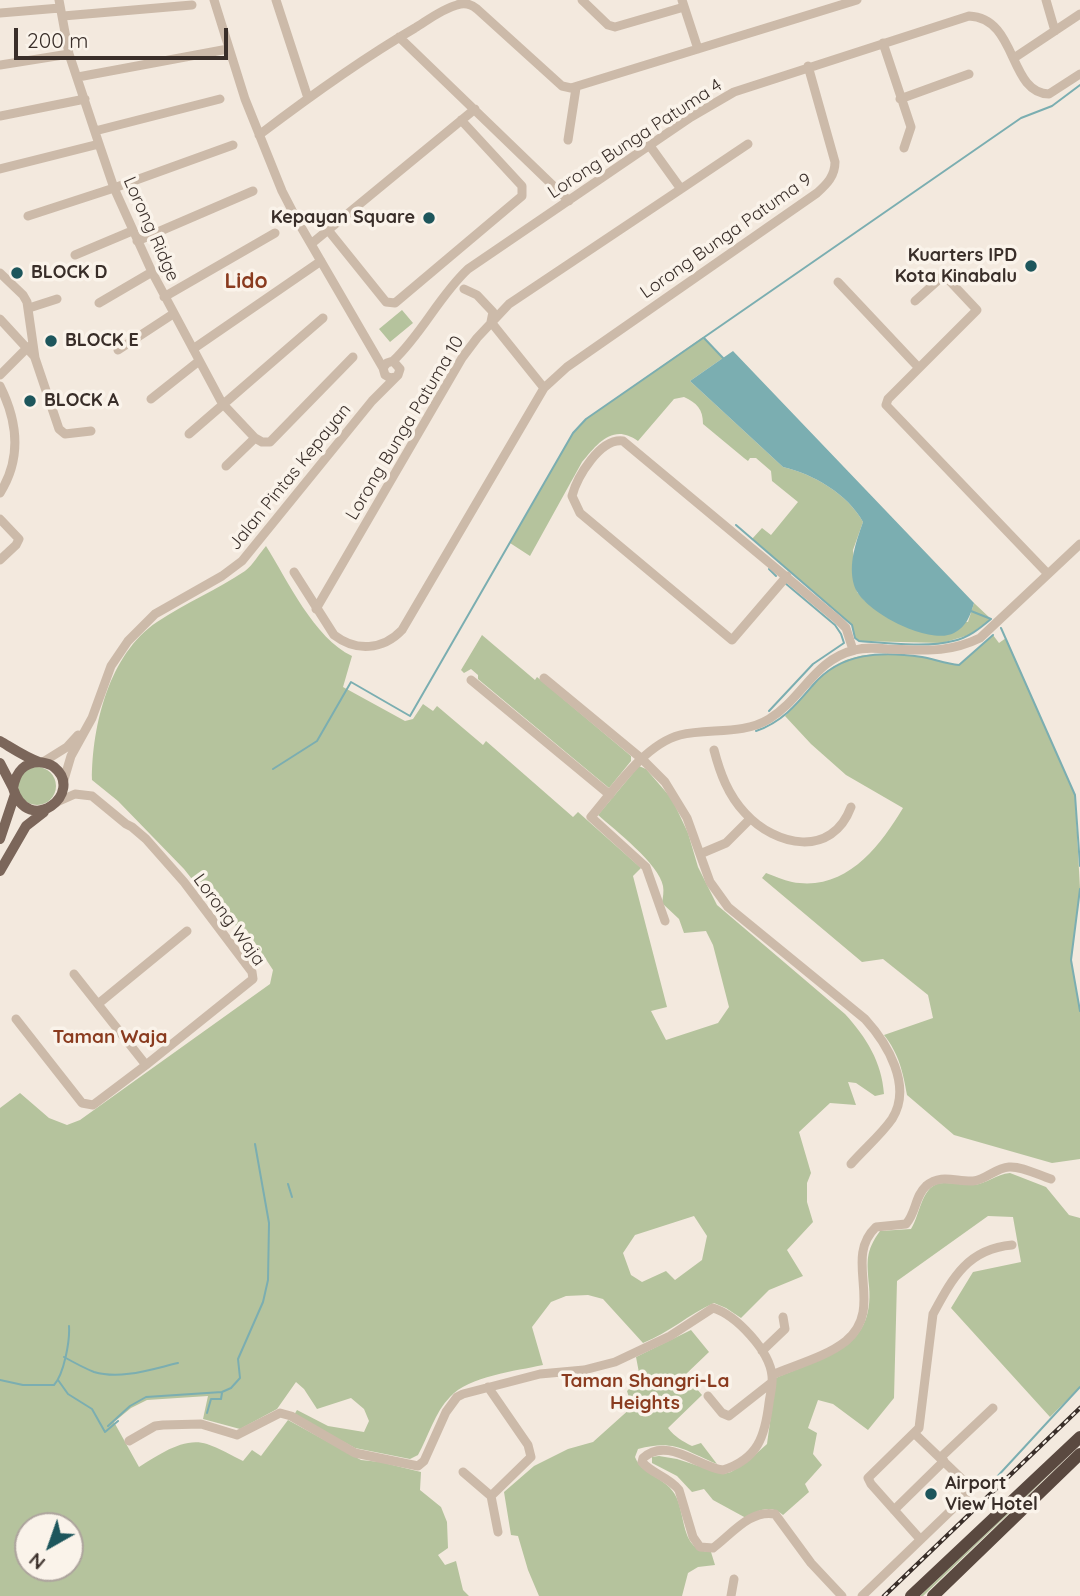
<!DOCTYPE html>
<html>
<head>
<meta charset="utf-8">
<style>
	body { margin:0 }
	#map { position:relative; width:1080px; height:1596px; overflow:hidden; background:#f3e9de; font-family:Quicksand,sans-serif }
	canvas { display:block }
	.north { position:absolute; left:14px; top:1512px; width:70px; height:70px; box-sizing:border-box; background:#faf3ea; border:2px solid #ada49d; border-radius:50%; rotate:220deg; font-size:19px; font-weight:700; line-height:28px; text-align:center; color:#392e29 }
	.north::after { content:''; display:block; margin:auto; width:24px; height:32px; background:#1d565c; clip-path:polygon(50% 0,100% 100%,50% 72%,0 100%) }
	.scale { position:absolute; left:14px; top:28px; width:214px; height:32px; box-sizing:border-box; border:4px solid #392e29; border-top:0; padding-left:9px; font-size:21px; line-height:24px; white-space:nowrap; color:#392e29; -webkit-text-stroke:5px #faf3ea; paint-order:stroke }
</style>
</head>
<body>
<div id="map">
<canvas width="1080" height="1596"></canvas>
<div class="north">N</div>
<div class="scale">200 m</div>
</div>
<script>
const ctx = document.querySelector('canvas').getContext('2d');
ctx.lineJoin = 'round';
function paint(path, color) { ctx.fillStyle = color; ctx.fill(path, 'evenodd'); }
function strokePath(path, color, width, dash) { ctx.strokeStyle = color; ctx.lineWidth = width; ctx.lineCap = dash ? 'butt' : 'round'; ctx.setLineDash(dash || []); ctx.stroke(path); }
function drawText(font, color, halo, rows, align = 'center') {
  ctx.font = font + ' Quicksand,sans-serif'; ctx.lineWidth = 7; ctx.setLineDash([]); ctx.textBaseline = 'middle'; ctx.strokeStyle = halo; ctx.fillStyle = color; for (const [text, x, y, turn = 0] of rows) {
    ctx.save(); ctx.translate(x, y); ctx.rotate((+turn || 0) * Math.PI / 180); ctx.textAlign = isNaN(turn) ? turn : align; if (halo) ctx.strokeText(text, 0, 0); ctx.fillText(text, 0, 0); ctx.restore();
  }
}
paint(new Path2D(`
	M 402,310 L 413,323 L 390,342 L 379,329 Z
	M 703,337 L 723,358 L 690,381 L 783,467 C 813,474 848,494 863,522 L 853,550 L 857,592 L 865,601 L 968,622 L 974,603 L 991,619 L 969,635 L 942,643 L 859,641 L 855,638 L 852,625 L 752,539 L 762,528 L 771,535 L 798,502 L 772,481 L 771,471 L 756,458 L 750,458 L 748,461 L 744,458 L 703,424 C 703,409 697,403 684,397 L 674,399 L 638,441 C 613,423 598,443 582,462 L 530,556 L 510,543 L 573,433 L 586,419 Z
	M 266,546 C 288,581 314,638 352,656 L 343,687 L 405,721 L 413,719 L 423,704 L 433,711 L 437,706 L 483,745 L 486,741 L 573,817 L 578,812 L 641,868 L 633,876 L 667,1007 L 651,1011 L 666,1040 L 718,1023 L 729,1007 L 713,945 L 706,931 L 684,933 L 679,919 L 662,903 C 663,897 664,891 663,886 C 659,864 615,830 598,815 L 639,766 L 646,769 L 672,799 L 688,833 L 698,867 L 717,905 L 845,1014 C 866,1037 882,1062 884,1094 L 875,1096 L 856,1083 L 848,1082 L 856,1105 L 830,1103 L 799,1132 L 811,1173 L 807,1183 L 807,1202 L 813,1222 L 787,1250 L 803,1276 L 769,1290 L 741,1318 L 726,1308 L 714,1303 C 689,1314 669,1333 643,1343 L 603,1299 L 588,1295 L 566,1296 L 551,1302 L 532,1327 L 543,1365 C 516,1371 469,1376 450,1397 C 435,1412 428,1437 418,1455 L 410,1459 L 355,1448 L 294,1415 L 297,1410 L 328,1426 L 364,1432 L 369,1421 L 364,1409 L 351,1398 L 317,1409 L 304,1389 L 296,1382 L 277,1409 L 240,1429 L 203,1419 L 208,1396 L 147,1400 L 131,1408 L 114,1422 L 139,1467 C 157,1456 184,1436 207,1444 C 219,1448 231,1455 243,1461 L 252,1450 L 261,1456 L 288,1420 L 361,1460 L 380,1462 L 421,1472 L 420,1490 L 441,1507 L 447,1522 L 448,1548 L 438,1555 L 445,1565 L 456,1561 L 463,1590 L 469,1596 L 0,1596 L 0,1108 L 20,1093 L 49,1118 L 67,1125 L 80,1120 L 270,984 L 273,970 L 246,929 L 226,922 L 184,869 L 118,801 L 92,780 C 92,726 109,654 157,622 C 185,603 217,590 245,571 C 253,565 259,554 266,546 ZM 694,1216 L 707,1236 L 702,1260 L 675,1280 L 666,1271 L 642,1282 L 631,1275 L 623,1253 L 635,1235 ZM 28,1526 L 70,1526 L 70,1568 L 28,1568 Z
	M 482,635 L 535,680 L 537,677 L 631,756 L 631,761 L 609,788 L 478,679 L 478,675 L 471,669 L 464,673 L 461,670 Z
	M 993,635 L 999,643 L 1006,638 L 1075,795 L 1080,889 L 1071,960 L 1080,1011 L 1080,1159 L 1052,1163 L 954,1135 L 907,1095 C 903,1072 899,1054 884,1035 L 933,1018 L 928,995 L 883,959 L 862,962 L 762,878 L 766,873 C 775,876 783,880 792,882 C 845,892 879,848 903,808 L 846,775 L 811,744 L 785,716 C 800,702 810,684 826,672 C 851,650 890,652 921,657 C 934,659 946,664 959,665 Z
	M18 786a19 19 0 1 1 38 0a19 19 0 1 1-38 0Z
	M 1010,1173 L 1046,1187 L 1069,1215 L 1080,1218 L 1080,1387 L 1050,1417 L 951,1308 L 973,1272 L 1021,1262 L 1013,1217 L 988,1216 L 897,1281 L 894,1398 L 868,1430 L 833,1404 L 818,1400 L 808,1428 L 817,1433 L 813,1454 L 822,1465 L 805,1484 L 809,1492 L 783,1515 C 771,1504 758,1510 746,1518 L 713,1500 L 704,1489 L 692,1492 L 677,1476 L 652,1463 L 652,1457 L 659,1456 L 677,1459 L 723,1474 L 731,1472 L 747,1462 L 767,1444 L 776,1378 C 823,1357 875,1350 869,1286 C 867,1261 865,1252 880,1231 L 911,1229 C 921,1214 921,1182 945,1183 C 954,1183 964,1185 973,1185 C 987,1184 996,1174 1010,1173 Z
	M 691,1330 L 709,1352 L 685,1375 L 702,1395 L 668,1428 C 675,1437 682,1441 692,1446 L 701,1443 L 717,1464 C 684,1450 674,1439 638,1449 L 635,1457 C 642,1475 664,1477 674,1493 C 687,1513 679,1551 711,1552 L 715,1565 L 698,1567 L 688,1573 L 682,1596 L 539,1596 L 528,1570 L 518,1536 L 511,1535 L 504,1492 L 534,1466 L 568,1449 L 593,1442 L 632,1407 L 627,1391 L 640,1378 L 636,1357 Z
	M 1080,1445 L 923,1596 L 920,1596 Z`), '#b5c39d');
paint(new Path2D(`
	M 733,351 L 974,603 C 970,616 967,626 954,633 C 930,646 861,611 854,585 C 848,564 856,542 863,522 C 848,494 813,474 783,467 L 690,381 Z`), '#7baeb1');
strokePath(new Path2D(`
	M 704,338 L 723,358
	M 736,525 L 852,625 L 855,638 L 859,641 C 886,643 928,648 953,641 C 968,638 979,629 991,619 L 971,611
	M 769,569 L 776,576
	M 1001,628 L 1075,795 L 1080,866
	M 769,711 L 813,664 L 844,643 L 841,634 L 835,625 L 785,583
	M 756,731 C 782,722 796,705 813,685 C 841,652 882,651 922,657 C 934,659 946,664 959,665 L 993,635
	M 273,769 L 317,741 L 351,682 L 410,716 L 573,433 L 586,419 L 1021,118 L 1052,106 L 1080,85
	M 1080,889 L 1071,960 L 1080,1011
	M 288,1184 L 292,1197
	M 64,1357 C 73,1362 84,1368 94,1372 C 121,1380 152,1369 178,1363
	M 0,1380 L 23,1385 L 54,1385 C 64,1374 70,1341 69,1326
	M 58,1380 L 68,1394 L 92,1409 L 105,1432 L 118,1421
	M 207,1413 L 211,1399 L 221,1399 L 222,1393
	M 108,1426 L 130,1406 L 146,1397 L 222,1392 L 231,1388 L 240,1378 L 238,1359 L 263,1302 L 268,1280 L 269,1223 L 255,1144
	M 995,1479 L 1080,1387`), '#7baeb1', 2);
strokePath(new Path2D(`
	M 59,0 L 69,54 L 99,144 L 114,188 L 152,272 L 222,403 L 255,438 L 262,442 L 270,442 L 353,357
	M 214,0 L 245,99 L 282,191 L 297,220 L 383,368
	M 276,0 L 308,98
	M 582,0 L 608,25 L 615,27 L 684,7
	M 682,0 L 698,49
	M 1046,0 L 1055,31
	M 0,13 L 60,8
	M 63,16 L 192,5
	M 399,37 L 569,201
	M 883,43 L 911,127 L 904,148
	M 1014,58 L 1080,14
	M 0,65 L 69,54
	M 78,77 L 228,49
	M 900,99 L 969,74
	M 0,116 L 85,99
	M 95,131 L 220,99
	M 259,135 C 309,97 360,60 415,28 C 428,20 442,9 457,5 C 465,2 471,4 477,9 L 562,86 L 571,88 L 857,0
	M 568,140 L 576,88
	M 0,169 L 99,144
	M 681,189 L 748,144
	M 28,216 L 114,188 L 233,145
	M 328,230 L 386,302 L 395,303 L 522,196 L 522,186 L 461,120
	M 137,241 L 253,191
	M 311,244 L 475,109
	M 75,255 L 132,231
	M 0,273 L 23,295 L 27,302 L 35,358 L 59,429 L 65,434 L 91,431
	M 838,282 L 919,368
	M 464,289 L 477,295 L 493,312 L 491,322 L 544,388
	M 164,297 L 275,233
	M 915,301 L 944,275 L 977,310 L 888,399 L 886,405 L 1048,574
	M 99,303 L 152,272
	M 29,308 L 57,299
	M 0,319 L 34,356
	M 193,349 L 321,261
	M 118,350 L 173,314
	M 393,361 C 422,334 439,296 468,269 L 691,117 L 734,92 L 969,16 C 1018,18 1008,93 1049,94 L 1080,74
	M 0,375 L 28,347
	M 0,386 C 18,422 22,458 0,493
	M 151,399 L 199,361
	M 189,434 L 323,318
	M 226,466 L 255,438
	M 0,519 L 19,539 L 16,545 L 0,560
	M 294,572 L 334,635 C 356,652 383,650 402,630 L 544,388 L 567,367 L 817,193 C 827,184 835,176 835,162 L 808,66
	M 787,576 L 732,640 L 580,513 L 572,496 C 577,477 600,438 623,441 L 838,620 L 846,628 L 853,650
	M 316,609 L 462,358 L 477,338 L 509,304 L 681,189 L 650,146
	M 544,678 L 642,759 L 665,782 L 687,818 L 710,882 L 728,907 L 865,1019 C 887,1043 913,1086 892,1119 C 881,1135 864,1149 851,1164
	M 471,680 L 610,795
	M 714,750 C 720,773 728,795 745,813 C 776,847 832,858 851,807
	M 43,762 L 67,747 L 78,735
	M 63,783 L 71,756 L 92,718 L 111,666 L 128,641 L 155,614 L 222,576 L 242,561 L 372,401 L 398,375 L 400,369 L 393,361 L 387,363 L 383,368 L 385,375 L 390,378 L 396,377
	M 700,854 L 726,843 L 750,819
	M 665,921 L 646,867 L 591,817 C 614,790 645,744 680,735 C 709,728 743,735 769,719 C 802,699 815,659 855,650 C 865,647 876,648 887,649 C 922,650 947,654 980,638 L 1080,544
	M 74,974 L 146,1065
	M 98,1004 L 187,931
	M 16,1019 L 82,1103 L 93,1105 L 146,1065 L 253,979 L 252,972 L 184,882 L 146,839 L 132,827 L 126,824 L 92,796 L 75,794 L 57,802
	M 762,1351 L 785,1329 L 783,1317
	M 772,1375 C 795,1365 826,1357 846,1341 C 886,1307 842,1259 876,1227 L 906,1224 C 916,1213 915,1196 926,1186 C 941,1173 956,1182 973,1181 C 986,1180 995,1168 1009,1167 C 1022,1166 1038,1175 1051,1179
	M 708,1396 L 722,1413 L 729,1416 L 771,1383
	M 129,1441 L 155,1426 L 163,1425 L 201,1424 L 237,1435 L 280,1413 L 291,1416 L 355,1453 L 418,1466 L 424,1461 L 446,1412 L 457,1397 L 463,1394 L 540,1374 L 584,1370 L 615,1362 L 670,1336 L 713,1308 C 736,1315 770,1351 772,1376 C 773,1385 770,1395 769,1403 C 765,1436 758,1459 723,1470 C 698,1467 667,1436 643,1458 L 642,1462 C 652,1474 669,1477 679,1490 L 693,1537 L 700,1547 L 713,1548 C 731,1535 750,1509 775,1514 L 811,1563 L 842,1596
	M 940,1458 L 993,1408
	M 463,1472 L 491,1496 L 531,1457 L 528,1445 L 488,1387
	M 491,1496 L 498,1532
	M 894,1510 L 944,1461
	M 920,1539 L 871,1484 L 868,1478 L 919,1428 L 933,1314 C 952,1279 967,1249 1012,1245
	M 731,1596 L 734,1579
	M 862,1596 L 965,1497 L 967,1488 L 964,1481 L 915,1434`), '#ccbaa9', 9);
strokePath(new Path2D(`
	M 0,741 C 12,748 25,757 39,762 C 44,763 49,763 54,767 C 86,793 28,838 13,788 C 16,772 23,763 39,762
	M 0,763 L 13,788
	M 0,839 L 15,794
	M 0,871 L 26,826 L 44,812`), '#7b665a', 10);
strokePath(new Path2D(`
	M 911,1596 L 1080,1437
	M 933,1596 L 1080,1454`), '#5a4940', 12);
const rail = new Path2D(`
	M 884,1596 L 1080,1408`);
strokePath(rail, '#392e29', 4.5);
strokePath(rail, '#faf3ea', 2, [5]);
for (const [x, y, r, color] of [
	[429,218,7,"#1d565c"],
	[1031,266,7,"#1d565c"],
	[17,273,7,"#1d565c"],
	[51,341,7,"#1d565c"],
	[30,401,7,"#1d565c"],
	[931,1494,7,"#1d565c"]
]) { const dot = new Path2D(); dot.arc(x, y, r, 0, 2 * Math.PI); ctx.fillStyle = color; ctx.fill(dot); strokePath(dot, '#faf3ea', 2.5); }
drawText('18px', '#392e29', '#faf3ea', [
	["Lorong Bunga Patuma 4",635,139,-33],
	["Lorong Ridge",151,229,66],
	["Lorong Bunga Patuma 9",726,236,-35],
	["Lorong Bunga Patuma 10",405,428,-59],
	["Jalan Pintas Kepayan",290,477,-51],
	["Lorong Waja",229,920,54]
]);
drawText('bold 18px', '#392e29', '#faf3ea', [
	["Kepayan Square",415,218,"right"],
	["Kuarters IPD",1017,256,"right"],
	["Kota Kinabalu",1017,277,"right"],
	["BLOCK D",31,273],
	["BLOCK E",65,341],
	["BLOCK A",44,401],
	["Airport",945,1484],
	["View Hotel",945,1505]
], 'left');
drawText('bold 19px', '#8a3b1f', '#faf3ea', [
	["Taman Waja",110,1037],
	["Taman Shangri-La",645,1381],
	["Heights",645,1403]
]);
drawText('bold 21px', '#8a3b1f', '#faf3ea', [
	["Lido",246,282]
]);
</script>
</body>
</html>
